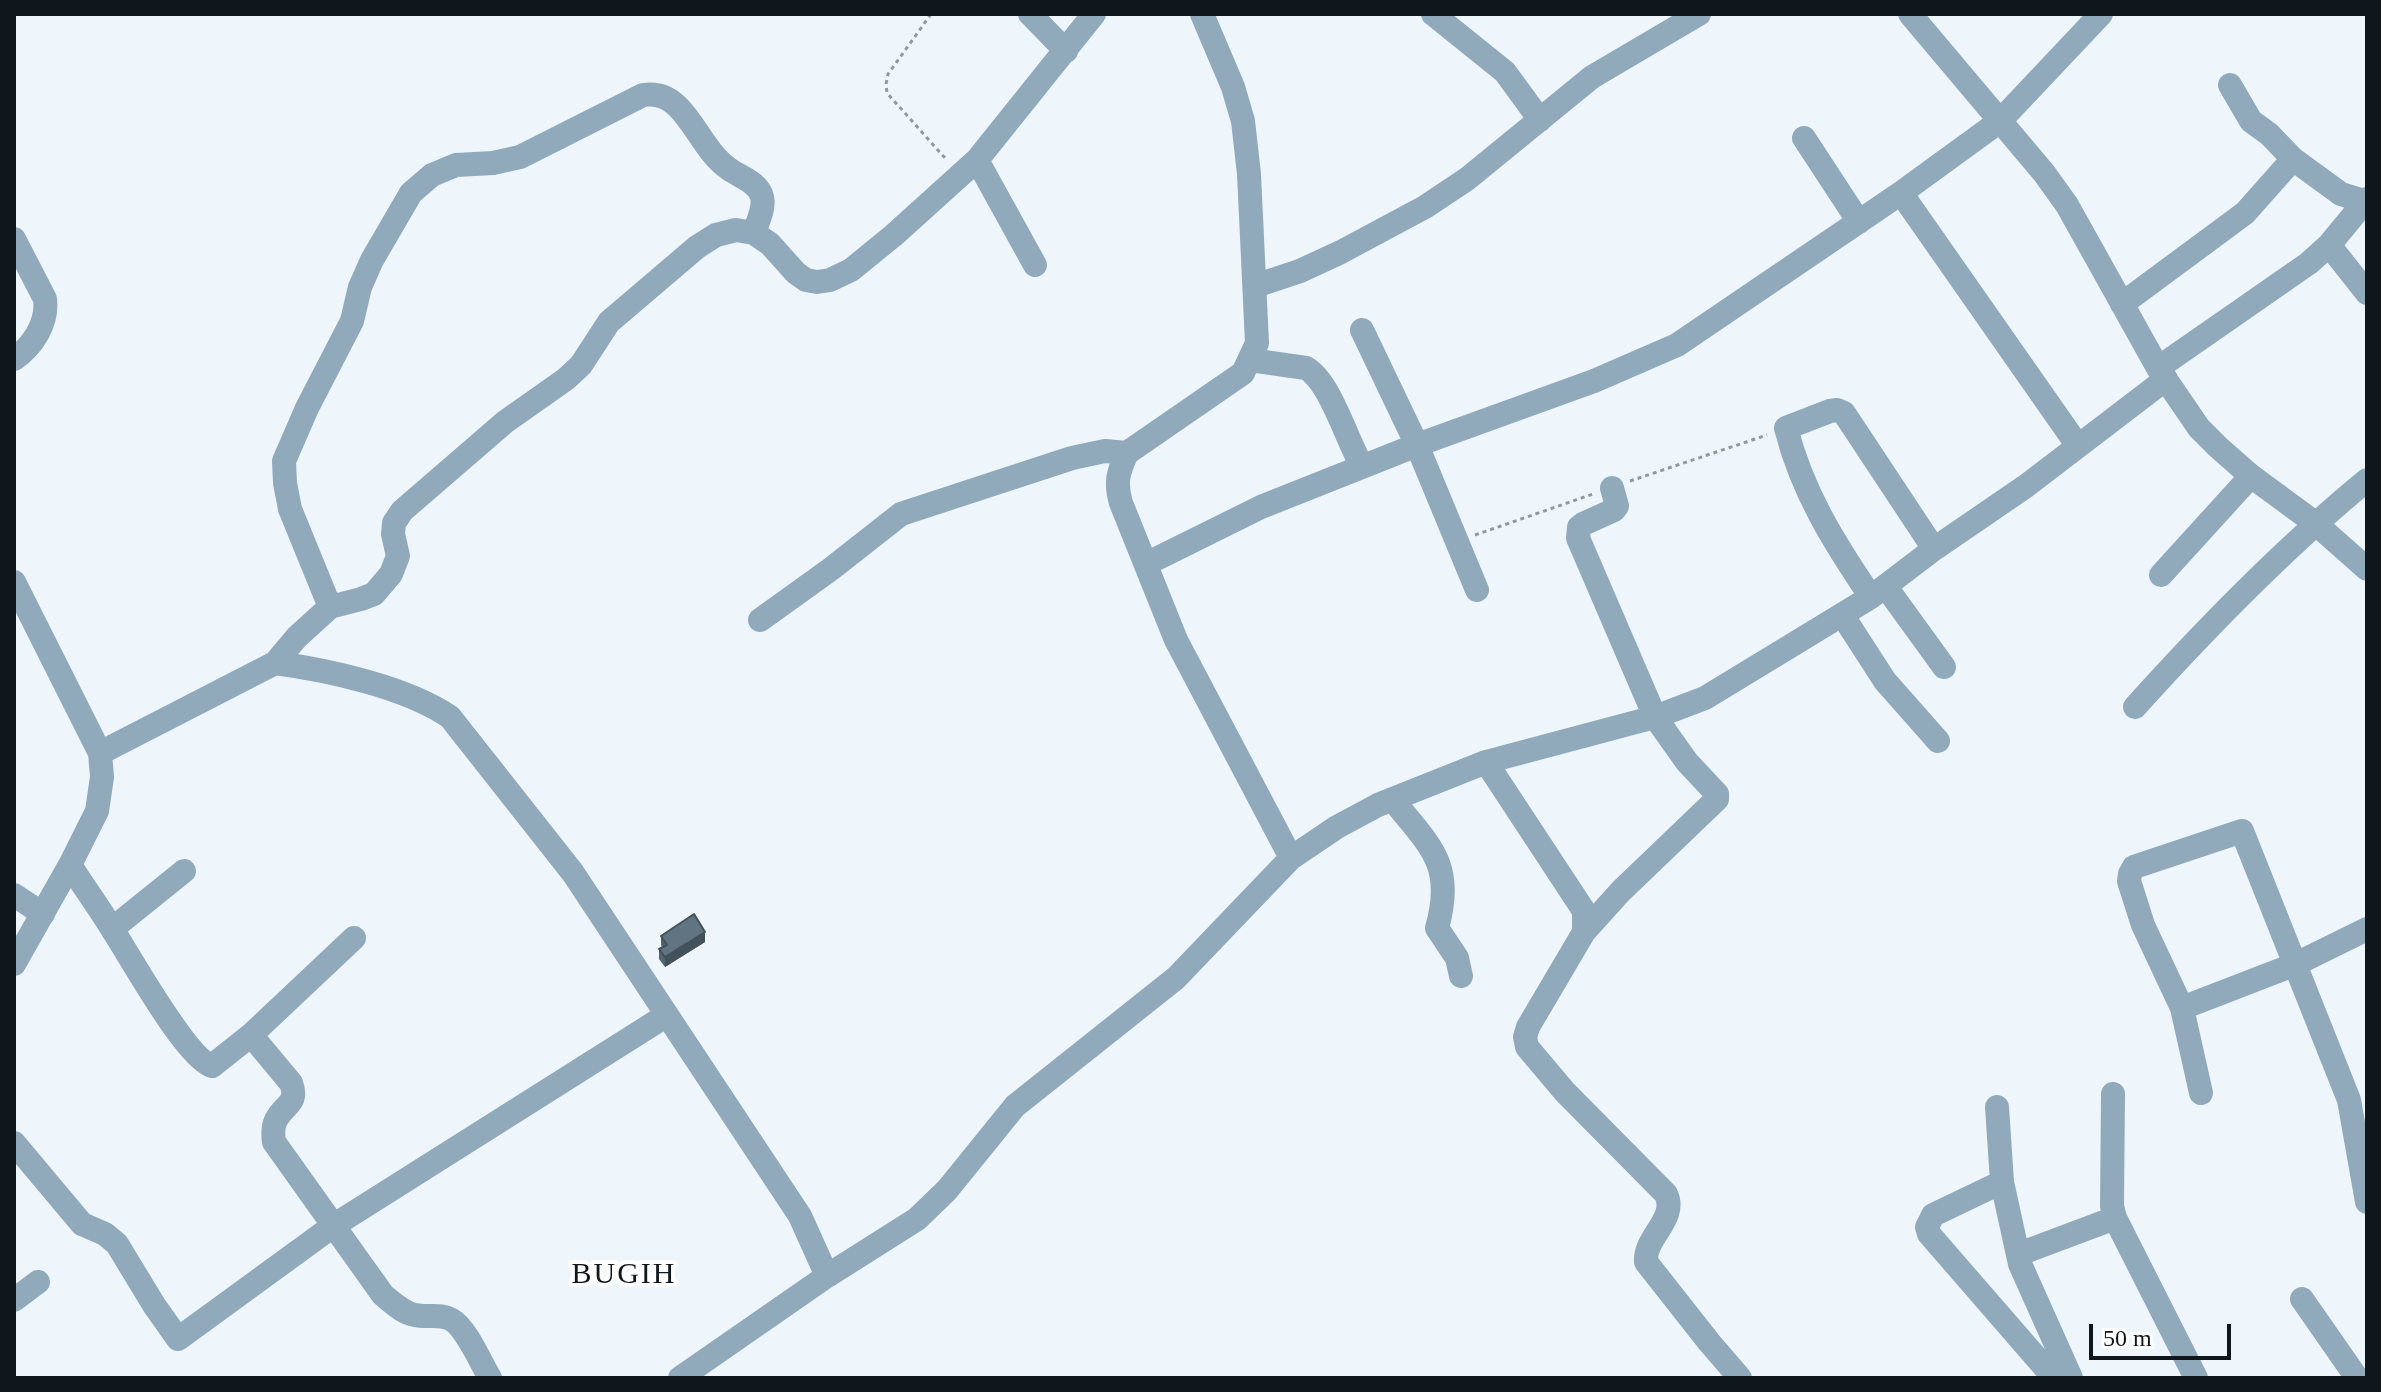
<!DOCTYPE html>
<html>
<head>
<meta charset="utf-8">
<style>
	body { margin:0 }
	#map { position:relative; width:2381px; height:1392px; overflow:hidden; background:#eef6fc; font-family:"Times New Roman",serif }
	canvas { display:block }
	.frame { position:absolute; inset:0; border:16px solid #0f171c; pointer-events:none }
	.scale { position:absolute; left:2089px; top:1324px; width:142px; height:36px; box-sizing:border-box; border:4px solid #0f171c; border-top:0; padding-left:10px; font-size:24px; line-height:28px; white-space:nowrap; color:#0f171c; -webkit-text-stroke:6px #fff; paint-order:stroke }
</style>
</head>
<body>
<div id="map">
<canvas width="2381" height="1392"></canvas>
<div class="frame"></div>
<div class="scale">50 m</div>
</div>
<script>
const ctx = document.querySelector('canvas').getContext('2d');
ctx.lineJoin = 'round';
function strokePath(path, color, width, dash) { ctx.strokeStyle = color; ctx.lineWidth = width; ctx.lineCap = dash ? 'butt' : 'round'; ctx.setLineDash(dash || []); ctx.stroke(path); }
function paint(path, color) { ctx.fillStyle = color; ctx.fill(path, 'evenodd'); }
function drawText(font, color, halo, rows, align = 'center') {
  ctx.font = font + ' "Times New Roman",serif'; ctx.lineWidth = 8; ctx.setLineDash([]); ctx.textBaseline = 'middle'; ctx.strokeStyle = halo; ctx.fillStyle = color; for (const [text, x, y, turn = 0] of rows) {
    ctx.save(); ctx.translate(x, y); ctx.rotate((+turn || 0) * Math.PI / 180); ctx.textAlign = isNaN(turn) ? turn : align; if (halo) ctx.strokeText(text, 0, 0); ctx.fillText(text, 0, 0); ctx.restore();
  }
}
strokePath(new Path2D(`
	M 931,14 L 888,74 L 886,84 L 887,93 L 945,158
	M 1630,481 L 1767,435
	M 1475,535 L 1593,494`), '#91999f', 3, [4, 4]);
strokePath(new Path2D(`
	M 1030,14 L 1066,51
	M 1202,14 L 1233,87 L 1243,121 L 1249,174 L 1257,343 L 1243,373 L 1127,453 C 1118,472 1115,483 1121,503 L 1176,640 L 1291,858
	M 1433,14 L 1505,72 L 1540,120
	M 1910,14 L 2044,173 L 2067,205 L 2158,368 L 2199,428 L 2218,447 L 2251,476 L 2315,523 L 2367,569
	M 2230,85 L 2251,121 L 2269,134 L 2293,159 L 2341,194 L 2367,202
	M 1804,138 L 1859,222
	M 977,160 L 1035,265
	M 1901,193 L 2078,446
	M 14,239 L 45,299 C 48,323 33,346 14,359
	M 2329,245 L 2367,293
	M 1255,286 L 1300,271 L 1341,252 L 1425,207 L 1467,179 L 1592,77 L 1699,14
	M 2122,304 L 2245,213 L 2293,159
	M 1362,330 L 1417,445 L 1477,590
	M 1250,360 L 1306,368 C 1330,381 1347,441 1362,466
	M 2158,368 L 2309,263 L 2329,245 L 2367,199
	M 1146,564 L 1261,507 L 1417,445 L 1594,381 L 1677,345 L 1901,193 L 2000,121 L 2101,14
	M 2161,575 L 2251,476
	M 14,582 L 100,753 L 102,777 L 97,811 L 70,865 L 14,964
	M 1886,587 L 1944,667
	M 1871,597 C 1835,544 1802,492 1786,428 L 1830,411 L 1837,410 L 1844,413 L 1934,549
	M 330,607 L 290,509 L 285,483 L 284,461 L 307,408 L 352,321 L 360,287 L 372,260 L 411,193 L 432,175 L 456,165 L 493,163 L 520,157 L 643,95 C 656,93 667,96 677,106 C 696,124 706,153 729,169 C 740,177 758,182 762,197 C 765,208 757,223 754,233
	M 1843,616 L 1885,681 L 1938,741
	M 760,620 L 831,569 L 901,514 L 1072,458 L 1105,451 L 1127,453
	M 275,663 C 328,670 406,687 450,717 L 573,873 L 800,1216 L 827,1276
	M 2135,707 C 2208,626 2283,549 2367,480
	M 100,753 L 275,663 L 297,637 L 330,607 L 361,599 L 374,594 L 391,574 L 398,556 L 393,534 L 394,523 L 402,511 L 505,422 L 566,379 L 581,365 L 609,322 L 697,247 L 716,235 L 736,230 L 754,233 L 770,244 L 796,273 L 806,280 L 817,282 L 830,280 L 851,270 L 894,235 L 977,160 L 1094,14
	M 1486,762 L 1584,911 L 1584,932 L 1528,1027 L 1525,1037 L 1527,1047 L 1565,1092 L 1666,1194 C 1678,1219 1644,1237 1646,1262 L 1709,1342 L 1740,1378
	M 1392,799 C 1430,846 1455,864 1437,928 L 1457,958 L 1461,976
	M 70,865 C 84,887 100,909 114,932 C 131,958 186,1058 212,1066 L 251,1035 L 354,938
	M 14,895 L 43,914
	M 112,929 L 184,871
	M 1584,932 L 1621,891 L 1717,799 L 1717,794 L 1687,762 L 1655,717 L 1578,538 L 1579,527 L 1583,524 L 1614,510 L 1617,506 L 1612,488
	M 2182,1008 L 2296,964 L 2367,929
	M 251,1035 L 291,1083 C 299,1104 284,1104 276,1120 C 273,1126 273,1135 274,1142 L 383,1295 C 393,1303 403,1313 415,1315 C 428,1318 440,1313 452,1320 C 466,1328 481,1363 490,1378
	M 2201,1093 L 2182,1008 L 2143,925 L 2129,881 L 2130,874 L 2134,867 L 2242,831 L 2349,1100 L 2367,1202
	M 2113,1094 L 2112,1206 L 2115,1218 L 2196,1378
	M 1997,1107 L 2002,1182 L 2020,1264 L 2071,1378
	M 14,1143 L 82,1224 L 105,1234 L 117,1244 L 154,1305 L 178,1339 L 333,1226 L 667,1015
	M 2002,1182 L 1933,1215 L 1927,1227 L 1929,1234 L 2054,1378
	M 2019,1254 L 2115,1218
	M 2302,1299 L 2357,1378
	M 14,1300 L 38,1282
	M 680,1378 L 827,1276 L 917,1219 L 947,1190 L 1015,1106 L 1176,978 L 1291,858 L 1337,827 L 1378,805 L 1486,762 L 1655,717 L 1705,698 L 1871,597 L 1934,549 L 2026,486 L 2166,379`), '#90aabc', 24);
paint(new Path2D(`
	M 661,936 L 705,942 L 665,967 L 659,959 L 659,949 L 662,947 L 661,945 Z`), '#53646f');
paint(new Path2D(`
	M 705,932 L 705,942 L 665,967 L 665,957 Z`), '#43515a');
const building = new Path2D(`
	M 694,914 L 705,932 L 665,957 L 659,949 L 667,945 L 661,936 Z`);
paint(building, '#607481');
strokePath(building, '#43515a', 2);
ctx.letterSpacing = '2px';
drawText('30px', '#0f171c', '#fff', [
	["BUGIH",624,1275]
]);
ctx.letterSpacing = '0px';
</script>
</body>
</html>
